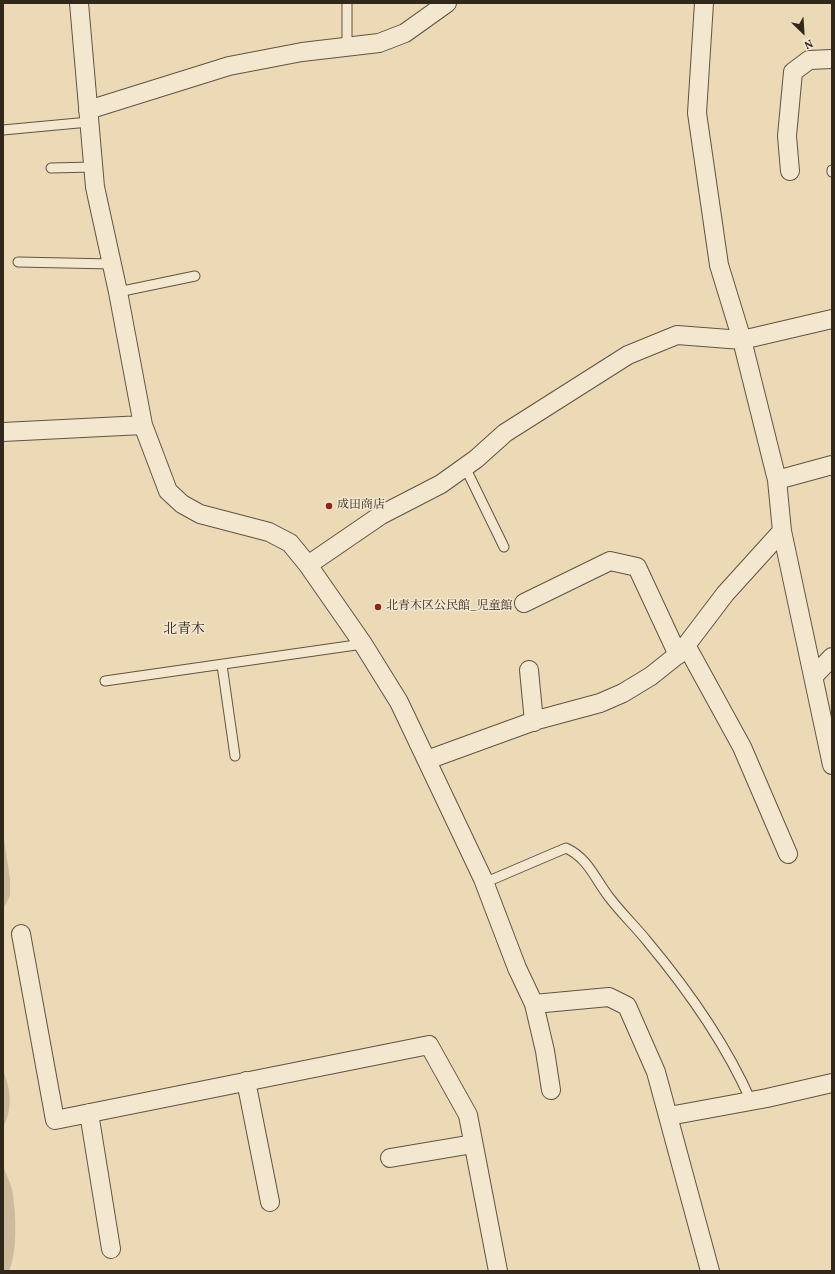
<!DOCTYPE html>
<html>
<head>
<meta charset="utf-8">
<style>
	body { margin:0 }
	#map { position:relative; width:835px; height:1274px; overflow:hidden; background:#ecdab7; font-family:Vollkorn,serif }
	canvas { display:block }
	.frame { position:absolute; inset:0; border:4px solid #32271b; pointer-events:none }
	.north { position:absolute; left:783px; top:12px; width:40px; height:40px; -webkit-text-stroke:3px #f3e7d0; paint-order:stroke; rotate:155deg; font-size:11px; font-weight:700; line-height:16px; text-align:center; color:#32271b }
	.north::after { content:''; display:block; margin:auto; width:14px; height:18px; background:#32271b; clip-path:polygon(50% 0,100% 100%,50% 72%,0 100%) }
</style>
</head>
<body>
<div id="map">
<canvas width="835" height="1274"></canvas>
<div class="frame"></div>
<div class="north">N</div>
</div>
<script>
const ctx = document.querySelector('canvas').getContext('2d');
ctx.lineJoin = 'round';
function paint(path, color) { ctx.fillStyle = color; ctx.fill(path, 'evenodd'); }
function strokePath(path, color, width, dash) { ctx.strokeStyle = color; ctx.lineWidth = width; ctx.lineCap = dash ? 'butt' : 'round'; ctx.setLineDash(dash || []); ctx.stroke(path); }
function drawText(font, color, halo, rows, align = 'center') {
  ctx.font = font + ' Vollkorn,"Noto Serif JP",serif'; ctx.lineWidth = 3; ctx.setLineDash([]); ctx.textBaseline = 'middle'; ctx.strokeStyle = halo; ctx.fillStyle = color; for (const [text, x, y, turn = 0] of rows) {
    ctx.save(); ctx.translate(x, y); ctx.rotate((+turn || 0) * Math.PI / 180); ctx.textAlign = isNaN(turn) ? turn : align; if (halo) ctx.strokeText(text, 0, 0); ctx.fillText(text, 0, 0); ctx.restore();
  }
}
paint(new Path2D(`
	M 3,833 L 10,879 L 10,896 L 3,909 Z
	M 3,1070 C 11,1090 13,1108 3,1128 Z
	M 3,1165 C 5,1173 10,1181 12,1189 C 16,1210 18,1251 9,1271 L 3,1271 Z`), '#ccbc9c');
const lane = new Path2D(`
	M 347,3 L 347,47
	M 3,130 L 89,122
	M 51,168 L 93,167
	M 832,170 L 832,172
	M 18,262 L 112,264
	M 118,292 L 195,276
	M 465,467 L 504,547
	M 222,665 L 235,756
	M 105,681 L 363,644
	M 484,883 L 566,848 C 588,858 595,879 609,897 C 621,913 635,926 647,941 C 688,990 725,1042 751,1101`);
const street = new Path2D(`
	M 79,3 L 95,187 L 118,292 L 143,425 L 168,491 L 182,504 L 200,514 L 269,532 L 290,543 L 308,565 L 363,644 L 399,702 L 483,879 L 517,968 L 534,1004 L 609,997 L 627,1006 L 656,1072 L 710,1271
	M 704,3 L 697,113 L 719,265 L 742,340 L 777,480 L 782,531 L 832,765
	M 88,110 L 229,66 L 302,52 L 379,43 L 405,33 L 447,3
	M 790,171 L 787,136 L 793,72 L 809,60 L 832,59
	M 3,432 L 143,425
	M 777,480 L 832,465
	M 308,565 L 381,515 L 441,484 L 476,459 L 505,433 L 628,355 L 677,335 L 742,340 L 832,319
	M 524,603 L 610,561 L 637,567 L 678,655
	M 686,645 L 742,747 L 788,854
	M 529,670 L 534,722
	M 813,677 L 832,657
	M 427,760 L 537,720 L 600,703 L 623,693 L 651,676 L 681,652 L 725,594 L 782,531
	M 21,934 L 55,1120 L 429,1045 L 468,1115 L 498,1271
	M 534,1004 L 545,1051 L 551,1090
	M 246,1081 L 270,1202
	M 89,1113 L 111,1249
	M 669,1116 L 767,1098 L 832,1083
	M 390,1158 L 473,1144`);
strokePath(lane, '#605442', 11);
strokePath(street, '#605442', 20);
strokePath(lane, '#f3e7d0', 9);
strokePath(street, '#f3e7d0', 18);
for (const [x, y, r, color] of [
	[329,506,4,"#8f2418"],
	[378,607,4,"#8f2418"]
]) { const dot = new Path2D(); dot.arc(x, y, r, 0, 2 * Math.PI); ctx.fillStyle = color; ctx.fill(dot); strokePath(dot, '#f3e7d0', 1.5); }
drawText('12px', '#32271b', '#f3e7d0', [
	["成田商店",337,506],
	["北青木区公民館_児童館",386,607]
], 'left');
drawText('14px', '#32271b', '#f3e7d0', [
	["北青木",184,630]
]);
</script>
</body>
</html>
